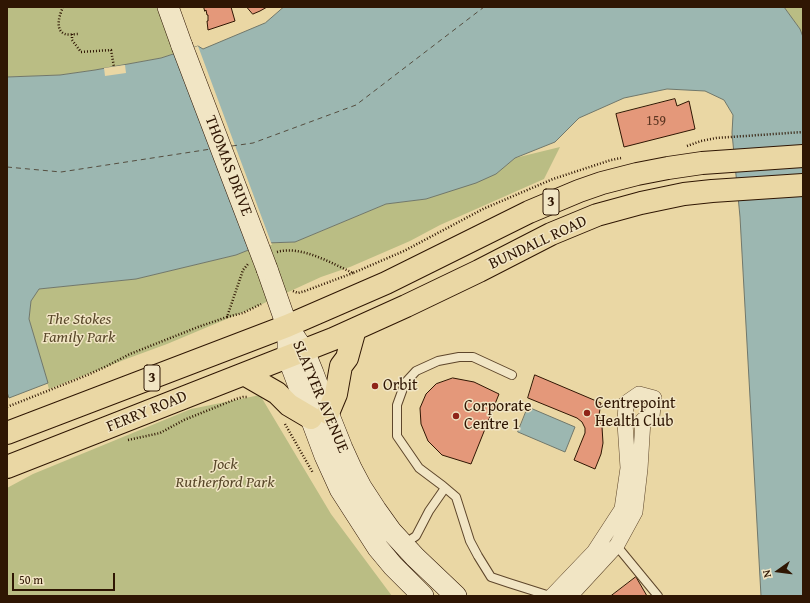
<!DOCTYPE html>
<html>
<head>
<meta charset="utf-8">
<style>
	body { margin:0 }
	#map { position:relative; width:810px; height:603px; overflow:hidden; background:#ead7a4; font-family:"Gentium Book Plus",serif }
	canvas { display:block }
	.frame { position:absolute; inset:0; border:8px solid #2f1603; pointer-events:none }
	.north { position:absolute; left:758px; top:551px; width:40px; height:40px; -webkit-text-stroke:3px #f1e5c4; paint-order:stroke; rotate:256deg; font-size:11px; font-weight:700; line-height:16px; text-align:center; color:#2f1603 }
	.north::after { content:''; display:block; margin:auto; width:14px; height:18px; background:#2f1603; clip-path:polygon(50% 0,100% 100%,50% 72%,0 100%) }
	.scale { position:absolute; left:12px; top:573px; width:103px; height:18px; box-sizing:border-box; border:2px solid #2f1603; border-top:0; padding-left:5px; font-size:12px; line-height:14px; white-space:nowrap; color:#2f1603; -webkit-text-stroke:3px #f1e5c4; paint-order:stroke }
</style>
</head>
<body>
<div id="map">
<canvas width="810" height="603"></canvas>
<div class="frame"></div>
<div class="north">N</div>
<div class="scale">50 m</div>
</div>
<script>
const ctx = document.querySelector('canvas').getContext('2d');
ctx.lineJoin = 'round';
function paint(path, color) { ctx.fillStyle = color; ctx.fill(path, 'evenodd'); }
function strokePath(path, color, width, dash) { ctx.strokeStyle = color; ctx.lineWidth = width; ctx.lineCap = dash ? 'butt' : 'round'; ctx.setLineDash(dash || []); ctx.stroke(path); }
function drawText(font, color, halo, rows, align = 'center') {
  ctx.font = font + ' "Gentium Book Plus",serif'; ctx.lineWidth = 3; ctx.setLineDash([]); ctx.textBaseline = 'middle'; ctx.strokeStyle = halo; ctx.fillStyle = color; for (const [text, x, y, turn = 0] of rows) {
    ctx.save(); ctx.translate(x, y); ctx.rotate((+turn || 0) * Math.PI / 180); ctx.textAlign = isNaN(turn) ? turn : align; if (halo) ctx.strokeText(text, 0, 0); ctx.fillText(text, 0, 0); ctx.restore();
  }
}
paint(new Path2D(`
	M 7,7 L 159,7 L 176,53 L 161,58 L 95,70 L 60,75 L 7,77 Z
	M 784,7 L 803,7 L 803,37 L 800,29 Z
	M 560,147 L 544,179 L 440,225 L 410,241 L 350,267 L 321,277 L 260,305 L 167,344 L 129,358 L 49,389 L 29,319 L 31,301 L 39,289 L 136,279 L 236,255 L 266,243 L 295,242 L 386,204 L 426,199 L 496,174 L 515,158 Z
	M 260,395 L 331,514 L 392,596 L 7,596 L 7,488 L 33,474 L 191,409 Z`), '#babd84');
const water = new Path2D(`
	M 284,7 L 784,7 L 800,29 L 803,37 L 803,596 L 761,596 L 740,217 L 732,133 L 733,115 L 724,100 L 705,91 L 667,89 L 624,98 L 579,118 L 555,142 L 515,158 L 496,174 L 476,183 L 426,199 L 386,204 L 295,242 L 266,243 L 236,255 L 136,279 L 39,289 L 31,301 L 29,319 L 48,383 L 9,398 L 7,392 L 7,77 L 60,75 L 95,70 L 161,58 L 198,46 L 203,49 L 265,23 Z
	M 528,407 L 575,427 L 565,452 L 518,432 Z`);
paint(water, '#9cb7b1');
strokePath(water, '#70776b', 1);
paint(new Path2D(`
	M 198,46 L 272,245 L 266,245 L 176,53 Z
	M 125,65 L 126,73 L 105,76 L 104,68 Z`), '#ead7a4');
strokePath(new Path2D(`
	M 232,146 L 253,143 L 356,105 L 484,7
	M 7,167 L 61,172 L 211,149`), '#554e40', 1, [5, 4]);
const building = new Path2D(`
	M 204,7 L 231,7 L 235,21 L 208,30 L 207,21 L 208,21 L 208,15 L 207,15 L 206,10 L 205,11 Z
	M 247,7 L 267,7 L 260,11 L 253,14 Z
	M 675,99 L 677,106 L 689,101 L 695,129 L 624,147 L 616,114 Z
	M 535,375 L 601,403 L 599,415 L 602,427 L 603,443 L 601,454 L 595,469 L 574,460 L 585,433 L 585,428 L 582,422 L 577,418 L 528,398 Z
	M 453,378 L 474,382 L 499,394 L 471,464 L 442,455 L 428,441 L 421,424 L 420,408 L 426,394 L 436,384 Z
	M 636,577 L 647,596 L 611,596 Z`);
paint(building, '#e4987a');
strokePath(building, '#2f1603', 1);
const service = new Path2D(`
	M 512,375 L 473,357 L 459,357 L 438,361 L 416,371 L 405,383 L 397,405 L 397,436 L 419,468 L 443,486 L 456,497 L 470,541 L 478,556 L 491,577 L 509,583 L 550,596
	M 404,544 L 416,536 L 429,511 L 445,488
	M 616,545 L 658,596`);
const minor = new Path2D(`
	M 552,596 L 594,552 L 622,509 L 628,468 L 625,423 L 626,403 L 639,394 L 654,398 L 652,416 L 643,420 L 640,469 L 635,512 L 617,545 L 570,596`);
const secondary = new Path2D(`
	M 168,7 L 182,46
	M 267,269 L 287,326 L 304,351 L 313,373 L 328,413 L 342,448 L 352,470 L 361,487 L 376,510 L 391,531 L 415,557 L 456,596
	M 288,340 L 288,357 L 325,456 L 340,489 L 378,548 L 393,566 L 423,596`);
const primary = new Path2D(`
	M 244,374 L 277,393 L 289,405 L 311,418
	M 328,413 L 336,394 L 341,366 L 347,358 L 355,329
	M 7,433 L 287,326 L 386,283 L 529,212 L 579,191 L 602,183 L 637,174 L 668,168 L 702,163 L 803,156
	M 7,467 L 333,339 L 406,306 L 479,271 L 551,234 L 597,215 L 641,203 L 684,194 L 712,191 L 803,185`);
strokePath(service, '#5e462b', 10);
strokePath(minor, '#5e462b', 16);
strokePath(secondary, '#2f1603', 22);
strokePath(primary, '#2f1603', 24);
strokePath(new Path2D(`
	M 63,7 C 60,14 54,30 65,34 C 69,35 75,34 78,34
	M 72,34 L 72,40 L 81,52 L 111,50 L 114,67
	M 687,146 L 701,141 L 716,138 L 803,132
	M 277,252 C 301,245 331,263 353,273 L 404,251 L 483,209 L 553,179 L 611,160 L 621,158
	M 293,291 L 298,293 L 305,291 L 353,273
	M 227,317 L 243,313 L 261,304
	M 7,407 L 85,376 L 105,367 L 130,354 L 198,327 L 227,317 L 243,270 L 248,264
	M 285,424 L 313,473
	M 128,440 L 151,435 L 160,433 L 184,420 L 236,399 L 243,397 L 248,397`), '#2f1603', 2.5, [1, 2]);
strokePath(service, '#f1e5c4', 8);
strokePath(minor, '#f1e5c4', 15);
strokePath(secondary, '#f1e5c4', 21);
strokePath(primary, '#ead7a4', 22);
const secondaryBridge = new Path2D(`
	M 182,46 L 267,269`);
strokePath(secondaryBridge, '#2f1603', 22, []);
strokePath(secondaryBridge, '#f1e5c4', 21);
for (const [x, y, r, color] of [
	[375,386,4,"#8f2418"],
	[587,413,4,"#8f2418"],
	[456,416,4,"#8f2418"]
]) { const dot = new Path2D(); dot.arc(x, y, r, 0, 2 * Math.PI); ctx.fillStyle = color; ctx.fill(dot); strokePath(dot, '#f1e5c4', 1.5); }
drawText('14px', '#5c3621', null, [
	["159",656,121]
]);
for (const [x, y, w] of [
	[551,202,16],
	[152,378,16]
]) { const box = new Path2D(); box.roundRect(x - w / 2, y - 13, w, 26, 3); ctx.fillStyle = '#f1e5c4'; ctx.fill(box); strokePath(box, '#2f1603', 1); }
drawText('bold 15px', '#2f1603', null, [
	["3",551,202],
	["3",152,378]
]);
drawText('16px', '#2f1603', '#f1e5c4', [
	["THOMAS DRIVE",228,166,69],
	["BUNDALL ROAD",538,243,-25],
	["SLATYER AVENUE",320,397,67],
	["FERRY ROAD",147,412,-22]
]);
drawText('italic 16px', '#59482a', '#f1e5c4', [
	["The Stokes",79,320],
	["Family Park",79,338],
	["Jock",225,465],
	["Rutherford Park",225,483]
]);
drawText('16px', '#2f1603', '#f1e5c4', [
	["Orbit",383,386],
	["Centrepoint",595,404],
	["Health Club",595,422],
	["Corporate",464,407],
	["Centre 1",464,425]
], 'left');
</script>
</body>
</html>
